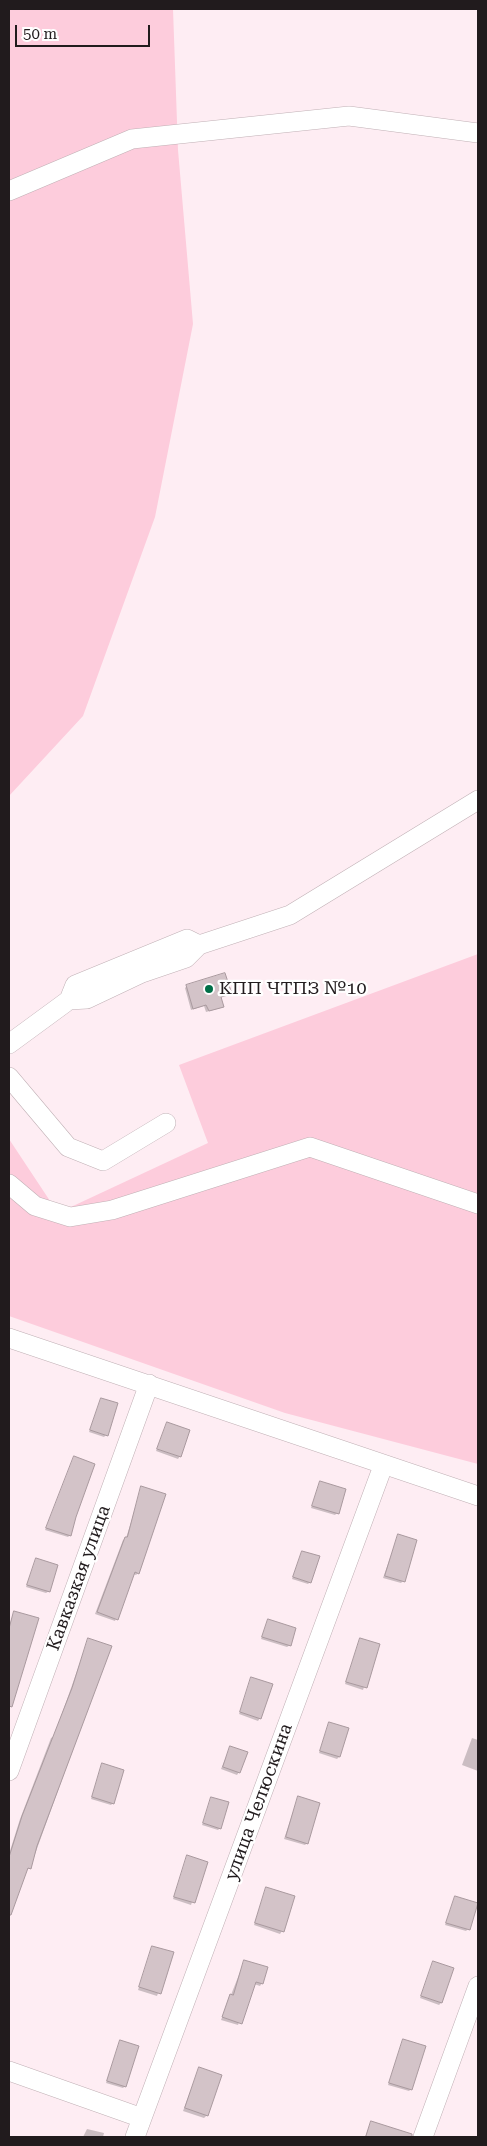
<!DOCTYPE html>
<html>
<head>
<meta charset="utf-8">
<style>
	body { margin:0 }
	#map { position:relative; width:487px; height:2146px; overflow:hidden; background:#feedf3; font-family:"Roboto Serif",serif }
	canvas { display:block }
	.frame { position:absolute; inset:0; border:10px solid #211b1d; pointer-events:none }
	.scale { position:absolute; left:15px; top:25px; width:135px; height:22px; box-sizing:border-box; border:2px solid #211b1d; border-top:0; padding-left:6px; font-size:15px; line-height:18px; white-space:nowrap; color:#211b1d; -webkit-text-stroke:4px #fff; paint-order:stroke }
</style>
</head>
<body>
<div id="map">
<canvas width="487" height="2146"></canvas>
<div class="frame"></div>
<div class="scale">50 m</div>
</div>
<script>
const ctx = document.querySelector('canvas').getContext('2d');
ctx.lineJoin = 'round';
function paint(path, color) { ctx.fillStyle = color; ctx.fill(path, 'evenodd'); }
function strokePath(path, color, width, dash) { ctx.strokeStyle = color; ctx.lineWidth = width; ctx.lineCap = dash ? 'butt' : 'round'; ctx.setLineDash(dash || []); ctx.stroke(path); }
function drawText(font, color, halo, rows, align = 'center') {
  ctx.font = font + ' "Roboto Serif",serif'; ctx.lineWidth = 4.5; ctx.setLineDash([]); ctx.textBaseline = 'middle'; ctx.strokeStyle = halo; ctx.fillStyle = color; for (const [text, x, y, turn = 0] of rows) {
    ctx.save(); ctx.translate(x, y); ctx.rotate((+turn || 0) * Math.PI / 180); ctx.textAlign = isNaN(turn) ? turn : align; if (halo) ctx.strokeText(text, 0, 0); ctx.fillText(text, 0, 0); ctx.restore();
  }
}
paint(new Path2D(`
	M 9,9 L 173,9 L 178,150 L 193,324 L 155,517 L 83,716 L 9,796 Z
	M 478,954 L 478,1464 L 285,1413 L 9,1316 L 9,1139 L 58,1213 L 208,1143 L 179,1065 Z`), '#fdccdc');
paint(new Path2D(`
	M 187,986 L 230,993 L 220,998 L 223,1006 L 221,1008 L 206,1012 L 204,1006 L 191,1010 L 185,988 Z
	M 101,1399 L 106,1435 L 104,1437 L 89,1432 Z
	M 167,1423 L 180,1456 L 178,1459 L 156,1451 Z
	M 75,1458 L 70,1535 L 68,1537 L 45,1530 Z
	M 320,1482 L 337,1513 L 335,1515 L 311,1508 Z
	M 142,1488 L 138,1573 L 136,1575 L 133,1574 L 115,1621 L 95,1614 L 123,1540 L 126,1538 Z
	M 398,1535 L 403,1581 L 401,1583 L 383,1578 Z
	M 302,1552 L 310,1582 L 308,1584 L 292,1579 Z
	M 36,1560 L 49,1591 L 46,1593 L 26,1587 Z
	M 14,1612 L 11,1702 L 9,1702 L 9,1626 Z
	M 268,1620 L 290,1645 L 287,1647 L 261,1639 Z
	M 360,1639 L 378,1645 L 363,1690 L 345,1684 Z
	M 88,1640 L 110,1647 L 30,1868 L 26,1870 L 9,1917 L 9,1873 L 10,1867 L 9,1867 L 9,1854 L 20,1819 L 51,1738 L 54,1736 Z
	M 252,1679 L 260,1718 L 258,1721 L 239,1714 Z
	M 329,1723 L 339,1757 L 337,1759 L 319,1753 Z
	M 472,1738 L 478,1740 L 478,1771 L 462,1765 Z
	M 230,1748 L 239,1772 L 237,1775 L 221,1769 Z
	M 102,1765 L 113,1803 L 111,1805 L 91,1799 Z
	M 298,1797 L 307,1843 L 305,1845 L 284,1839 Z
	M 212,1798 L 220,1828 L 218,1830 L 202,1825 Z
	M 188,1857 L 206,1863 L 191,1905 L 173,1899 Z
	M 266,1888 L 282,1931 L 280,1934 L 254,1925 Z
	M 455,1897 L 468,1929 L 466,1931 L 445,1925 Z
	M 153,1947 L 173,1953 L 157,1996 L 138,1990 Z
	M 244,1962 L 262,1983 L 260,1986 L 254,1984 L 238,2025 L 221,2020 Z
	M 434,1962 L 441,2003 L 439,2005 L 420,1998 Z
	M 403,2040 L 411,2089 L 409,2091 L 388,2085 Z
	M 120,2041 L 125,2086 L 123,2088 L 106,2083 Z
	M 199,2068 L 207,2115 L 204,2118 L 183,2111 Z
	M 371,2122 L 393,2129 L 390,2137 L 365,2137 Z
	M 87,2129 L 104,2133 L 103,2137 L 83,2137 Z`), '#0003');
const building = new Path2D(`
	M 225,973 L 232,994 L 221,997 L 224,1007 L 209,1011 L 206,1005 L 193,1009 L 186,985 Z
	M 101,1398 L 118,1403 L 108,1436 L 90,1430 Z
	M 167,1422 L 190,1430 L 181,1457 L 157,1449 Z
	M 74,1456 L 95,1464 L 76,1517 L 71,1536 L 46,1528 Z
	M 320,1481 L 346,1489 L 339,1514 L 312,1506 Z
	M 141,1486 L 166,1494 L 139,1574 L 135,1572 L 118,1620 L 97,1612 L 125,1537 L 127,1537 Z
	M 398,1534 L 417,1540 L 405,1582 L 385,1576 Z
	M 302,1551 L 320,1556 L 311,1583 L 293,1577 Z
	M 36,1558 L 58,1565 L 50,1592 L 27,1585 Z
	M 14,1611 L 39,1618 L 12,1707 L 9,1706 L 9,1629 Z
	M 268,1619 L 296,1628 L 291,1646 L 262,1637 Z
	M 88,1638 L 112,1646 L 37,1846 L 31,1869 L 28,1868 L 11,1915 L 9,1915 L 9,1857 L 22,1816 L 72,1688 Z
	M 360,1638 L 380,1644 L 367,1688 L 346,1682 Z
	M 251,1677 L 273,1684 L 261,1719 L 240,1712 Z
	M 329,1722 L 349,1728 L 340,1757 L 320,1751 Z
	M 230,1746 L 248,1752 L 240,1773 L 223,1767 Z
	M 102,1763 L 124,1770 L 114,1804 L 92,1797 Z
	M 298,1796 L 320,1803 L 308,1844 L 286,1837 Z
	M 211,1797 L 229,1802 L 221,1829 L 203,1823 Z
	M 187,1855 L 208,1862 L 195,1903 L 174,1897 Z
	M 266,1887 L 295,1896 L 284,1932 L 255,1923 Z
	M 455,1896 L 478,1903 L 470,1930 L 446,1923 Z
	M 152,1946 L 174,1952 L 161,1994 L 139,1987 Z
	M 244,1960 L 268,1967 L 263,1984 L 256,1982 L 242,2024 L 222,2017 L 230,1994 L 233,1995 Z
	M 433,1961 L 454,1968 L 442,2003 L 421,1996 Z
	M 403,2039 L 426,2046 L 412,2090 L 389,2083 Z
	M 120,2040 L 139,2046 L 126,2087 L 107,2081 Z
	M 199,2067 L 222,2075 L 208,2116 L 185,2108 Z
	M 371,2121 L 412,2134 L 412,2137 L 366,2137 Z`);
paint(building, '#d3c3c8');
strokePath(building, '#a9999e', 1);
const minor = new Path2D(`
	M 9,191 L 132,139 L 349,116 L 478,133
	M 187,939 L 199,945 L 186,958 L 142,973 L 87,999 L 69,1000 L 75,985 Z
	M 199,945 L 290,915 L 478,800
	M 9,1044 L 69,1000
	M 9,1077 L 68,1147 L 103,1161 L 166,1123
	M 9,1184 L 35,1206 L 70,1217 L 112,1210 L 310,1147 L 478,1204
	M 9,1338 L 478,1496
	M 9,1771 L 149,1384
	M 9,2071 L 142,2118
	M 135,2137 L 383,1466
	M 423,2137 L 478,1986`);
strokePath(minor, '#c0b0b5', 20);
strokePath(minor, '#fff', 19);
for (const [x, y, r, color] of [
	[209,989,5,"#006f48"]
]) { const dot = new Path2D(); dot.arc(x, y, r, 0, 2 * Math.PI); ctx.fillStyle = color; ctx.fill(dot); strokePath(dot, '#fff', 2); }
drawText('18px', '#211b1d', '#fff', [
	["КПП ЧТПЗ №10",219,989]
], 'left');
drawText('18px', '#211b1d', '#fff', [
	["Кавказкая улица",79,1578,-70],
	["улица Челюскина",259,1802,-70]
]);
</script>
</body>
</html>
